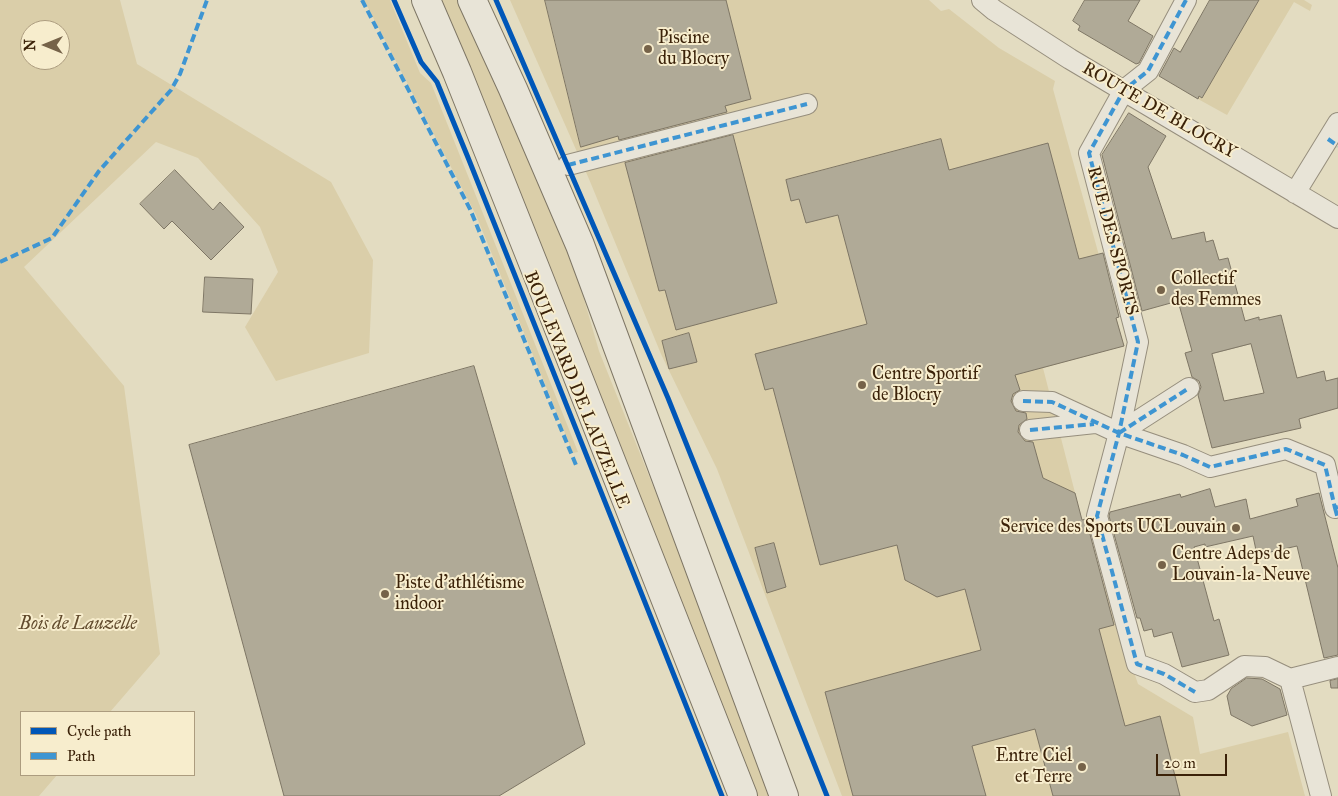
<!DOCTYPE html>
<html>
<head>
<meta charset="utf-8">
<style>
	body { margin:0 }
	#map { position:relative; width:1338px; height:796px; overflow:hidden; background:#e3dcc1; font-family:"IM FELL Great Primer",serif }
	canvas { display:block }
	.legend { position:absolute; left:20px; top:711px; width:175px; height:65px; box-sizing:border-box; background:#f7edcd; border:1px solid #ac9c7f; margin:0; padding:6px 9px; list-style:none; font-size:15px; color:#3b2209 }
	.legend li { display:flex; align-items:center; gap:10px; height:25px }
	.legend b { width:25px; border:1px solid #ac9c7f }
	.north { position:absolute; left:20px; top:20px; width:50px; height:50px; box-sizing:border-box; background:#f7edcd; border:1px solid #ac9c7f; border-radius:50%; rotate:270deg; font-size:14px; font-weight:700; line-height:20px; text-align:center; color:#3b2209 }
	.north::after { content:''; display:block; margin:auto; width:18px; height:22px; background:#766349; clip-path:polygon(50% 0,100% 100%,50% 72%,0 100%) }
	.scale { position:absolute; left:1156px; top:754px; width:71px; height:22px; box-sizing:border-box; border:2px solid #3b2209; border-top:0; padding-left:6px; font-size:15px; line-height:18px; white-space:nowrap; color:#3b2209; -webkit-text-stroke:4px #f7edcd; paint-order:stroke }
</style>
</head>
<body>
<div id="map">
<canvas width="1338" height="796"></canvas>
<ul class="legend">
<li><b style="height:6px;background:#0057b8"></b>Cycle path</li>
<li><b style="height:6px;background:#3e95d2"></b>Path</li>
</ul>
<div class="north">N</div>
<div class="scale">20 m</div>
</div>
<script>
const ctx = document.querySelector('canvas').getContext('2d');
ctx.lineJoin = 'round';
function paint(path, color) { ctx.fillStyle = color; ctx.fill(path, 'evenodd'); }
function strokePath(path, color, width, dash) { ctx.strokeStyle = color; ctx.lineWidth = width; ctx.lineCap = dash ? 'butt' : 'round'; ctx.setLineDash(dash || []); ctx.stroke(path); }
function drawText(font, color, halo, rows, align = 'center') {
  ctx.font = font + ' "IM FELL Great Primer",serif'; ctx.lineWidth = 4; ctx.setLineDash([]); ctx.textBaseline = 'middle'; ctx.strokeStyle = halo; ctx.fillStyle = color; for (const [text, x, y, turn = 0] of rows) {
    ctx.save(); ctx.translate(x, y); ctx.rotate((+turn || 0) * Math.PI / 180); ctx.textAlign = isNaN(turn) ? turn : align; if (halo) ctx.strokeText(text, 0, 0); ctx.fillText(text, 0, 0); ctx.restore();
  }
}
paint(new Path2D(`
	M 0,0 L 120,0 L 137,64 L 331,182 L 373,260 L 369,353 L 276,381 L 245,327 L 278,272 L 260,227 L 198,158 L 156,142 L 24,267 L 124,386 L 160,654 L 110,712 L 21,712 L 21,775 L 57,775 L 39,796 L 0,796 ZM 30,30 L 60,30 L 60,60 L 30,60 Z
	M 364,0 L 390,0 L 420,73 L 431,83 L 578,452 L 573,453 L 476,215 Z
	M 438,0 L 464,0 L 562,223 L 599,351 L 777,796 L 755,796 Z
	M 510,0 L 929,0 L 941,11 L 949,9 L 999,48 L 1055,81 L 1053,89 L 1124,346 L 1043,368 L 1082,520 L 1138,684 L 1193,717 L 1200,754 L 1288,732 L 1305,796 L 842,796 L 717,469 L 661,354 L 589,179 Z
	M 1259,0 L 1304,0 L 1312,5 L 1310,11 L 1294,2 L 1227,115 L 1198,99 L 1199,96 L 1202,98 Z`), '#dacea9');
const building = new Path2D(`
	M 545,0 L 726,0 L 751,99 L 725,106 L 727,112 L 619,140 L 618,136 L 581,147 Z
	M 1085,0 L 1140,0 L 1128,21 L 1153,36 L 1139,63 L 1136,64 L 1078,30 L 1080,26 L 1073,21 Z
	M 1210,0 L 1259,0 L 1202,98 L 1199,96 L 1198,99 L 1159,76 L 1174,48 L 1180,52 Z
	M 1129,113 L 1166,136 L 1148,167 L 1172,239 L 1204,232 L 1206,242 L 1213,240 L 1219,260 L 1228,258 L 1245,321 L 1259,317 L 1259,320 L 1281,315 L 1297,378 L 1324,371 L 1326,381 L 1338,378 L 1338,408 L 1299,419 L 1301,428 L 1212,448 L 1198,395 L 1201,387 L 1199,381 L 1192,377 L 1185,353 L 1192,351 L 1178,301 L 1142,311 L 1102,155 ZM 1251,344 L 1264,393 L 1224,401 L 1212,354 Z
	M 733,135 L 777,303 L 676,330 L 665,290 L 659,291 L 625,163 Z
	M 941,139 L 949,170 L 1048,143 L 1079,259 L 1103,253 L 1119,317 L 1116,318 L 1124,346 L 1015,375 L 1020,390 L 1013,394 L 1011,401 L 1016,411 L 1026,413 L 1027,419 L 1019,425 L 1018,432 L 1025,441 L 1033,442 L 1043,478 L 1075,493 L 1082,520 L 1086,519 L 1114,625 L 1099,629 L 1125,726 L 1160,716 L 1180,796 L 1053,796 L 1035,729 L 972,746 L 986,796 L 853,796 L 825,692 L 981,650 L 965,589 L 937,597 L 905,580 L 897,545 L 820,565 L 773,388 L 765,390 L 755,354 L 867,324 L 838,215 L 806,223 L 799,199 L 791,201 L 786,180 Z
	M 175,170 L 213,210 L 220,202 L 244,227 L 211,260 L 172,221 L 164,229 L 140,204 Z
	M 205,277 L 253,279 L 251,314 L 203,312 Z
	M 689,333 L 697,362 L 669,369 L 662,341 Z
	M 474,366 L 585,744 L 499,796 L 284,796 L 189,445 Z
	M 1210,489 L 1215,507 L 1246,499 L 1250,519 L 1298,506 L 1296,499 L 1319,493 L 1338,568 L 1338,655 L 1324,658 L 1297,546 L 1257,555 L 1253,536 L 1205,547 L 1205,544 L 1194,547 L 1214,621 L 1219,619 L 1229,655 L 1182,667 L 1172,632 L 1154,637 L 1152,629 L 1144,631 L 1140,618 L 1137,618 L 1109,516 L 1110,512 L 1180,494 L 1181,497 Z
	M 774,543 L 786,587 L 767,593 L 755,548 Z
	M 1247,678 L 1262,679 L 1280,689 L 1287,715 L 1252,726 L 1231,715 L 1227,696 L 1231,689 Z
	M 1338,679 L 1338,688 L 1331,688 L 1330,681 Z`);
paint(building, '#b0aa97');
strokePath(building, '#7e7665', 1);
const street = new Path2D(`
	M 982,0 L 994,10 L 1070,59 L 1338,218
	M 1186,0 L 1148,71 L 1124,90 L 1089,153 L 1138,342 L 1119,433 L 1097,516 L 1137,664 L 1164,674 L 1195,692 L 1208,690 L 1244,666 L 1265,667 L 1290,679 L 1338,667
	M 568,165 L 807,104
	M 1295,193 L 1338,123
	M 1023,401 L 1052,402 L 1119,433 L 1183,455 L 1210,467 L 1286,449 L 1325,465 L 1335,508 L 1338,507
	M 1030,430 L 1095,423
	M 1119,433 L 1189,388
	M 1290,679 L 1321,796`);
const secondary = new Path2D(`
	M 426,0 L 457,72 L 539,278 L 743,796
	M 472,0 L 513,89 L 580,245 L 784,796`);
strokePath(street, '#968e7d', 22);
strokePath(secondary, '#7e7665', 30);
strokePath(street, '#e8e4d7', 20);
strokePath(secondary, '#e8e4d7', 28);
strokePath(new Path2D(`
	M 362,0 L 470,209 L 576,465
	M 1186,0 L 1148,71 L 1124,90 L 1089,153 L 1138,342 L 1119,433 L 1097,516 L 1137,664 L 1164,674 L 1195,692
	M 1328,139 L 1338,146
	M 568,165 L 807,104
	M 0,262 L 52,238 L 99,171 L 171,90 L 180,74 L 207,0
	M 1023,401 L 1052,402 L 1119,433 L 1183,455 L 1210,467 L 1286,449 L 1325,465 L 1335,508 L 1338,507
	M 1030,430 L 1094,424
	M 1119,433 L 1189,388
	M 1335,508 L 1338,519`), '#3e95d2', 4, [8, 4]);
strokePath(new Path2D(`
	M 394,0 L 421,62 L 437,82 L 469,160 L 722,796
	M 496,0 L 668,398 L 827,796`), '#0057b8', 5);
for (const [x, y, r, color] of [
	[648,49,5,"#766349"],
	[1161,290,5,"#766349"],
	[862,385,5,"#766349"],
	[1236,528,5,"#766349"],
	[1162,565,5,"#766349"],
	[385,594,5,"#766349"],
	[1082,767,5,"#766349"]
]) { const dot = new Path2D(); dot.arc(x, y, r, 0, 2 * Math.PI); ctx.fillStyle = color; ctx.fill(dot); strokePath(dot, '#f7edcd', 2); }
drawText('18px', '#3b2209', '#f7edcd', [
	["Piscine",658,39],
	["du Blocry",658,60],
	["Collectif",1171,280],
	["des Femmes",1171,301],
	["Centre Sportif",872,375],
	["de Blocry",872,396],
	["Service des Sports UCLouvain",1226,528,"right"],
	["Centre Adeps de",1172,555],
	["Louvain-la-Neuve",1172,576],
	["Piste d'athlétisme",395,584],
	["indoor",395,605],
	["Entre Ciel",1072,757,"right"],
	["et Terre",1072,778,"right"]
], 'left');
drawText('18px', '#3b2209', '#f7edcd', [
	["ROUTE DE BLOCRY",1159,111,30],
	["RUE DES SPORTS",1112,241,75],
	["BOULEVARD DE LAUZELLE",576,390,68]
]);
drawText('italic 18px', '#614a2c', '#f7edcd', [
	["Bois de Lauzelle",78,625]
]);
</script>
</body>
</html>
